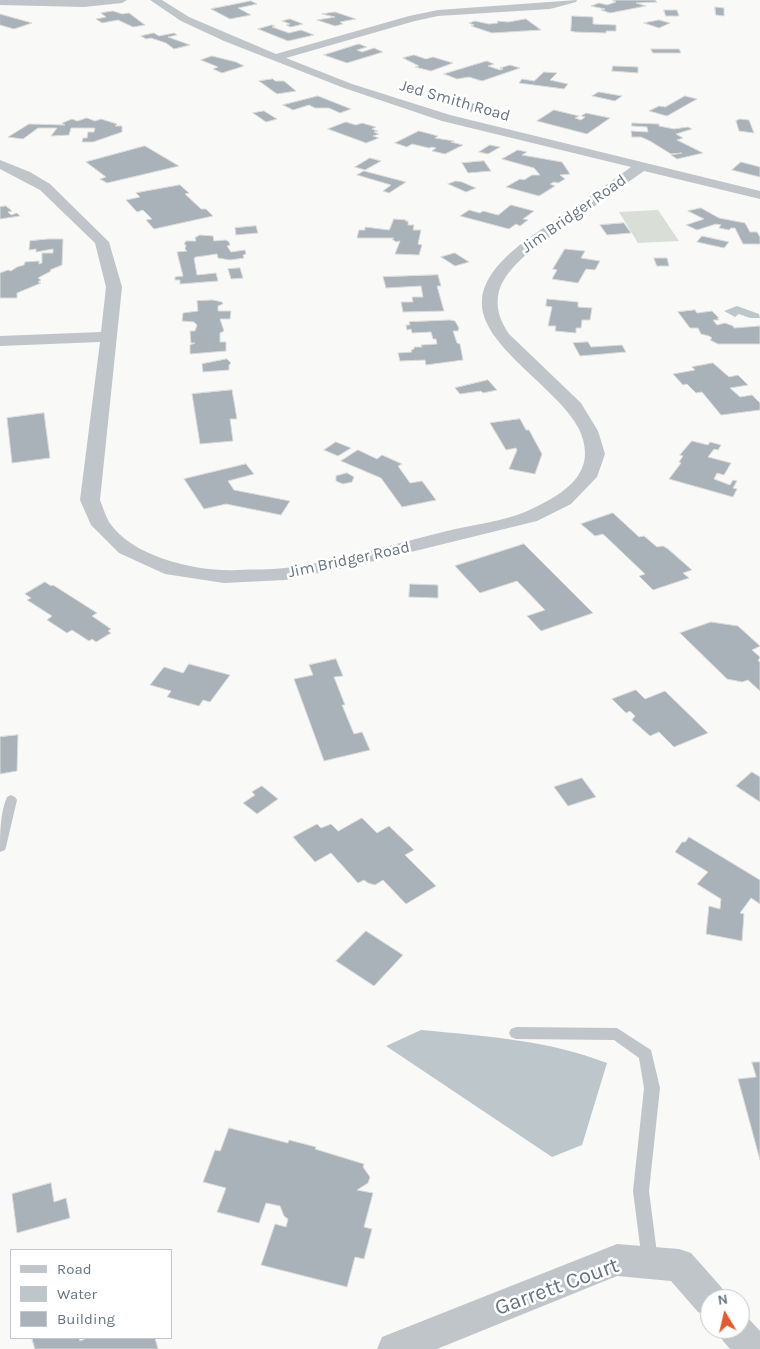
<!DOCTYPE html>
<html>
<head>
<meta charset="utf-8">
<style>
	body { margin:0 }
	#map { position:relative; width:760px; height:1349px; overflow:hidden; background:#f9f9f7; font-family:Karla,sans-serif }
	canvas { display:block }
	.legend { position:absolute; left:10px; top:1249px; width:162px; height:90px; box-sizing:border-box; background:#fff; border:1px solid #c1c7cd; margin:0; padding:6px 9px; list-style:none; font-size:15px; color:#657481 }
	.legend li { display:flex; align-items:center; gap:10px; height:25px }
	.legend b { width:25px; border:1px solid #c1c7cd }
	.north { position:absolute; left:700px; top:1289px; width:50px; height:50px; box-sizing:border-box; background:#fff; border:1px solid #c1c7cd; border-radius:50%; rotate:351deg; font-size:14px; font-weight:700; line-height:20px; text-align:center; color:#657481 }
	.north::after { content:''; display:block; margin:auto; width:18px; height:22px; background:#de5c32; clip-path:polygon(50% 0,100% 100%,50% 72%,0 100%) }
</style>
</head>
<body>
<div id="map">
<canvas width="760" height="1349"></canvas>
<ul class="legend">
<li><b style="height:6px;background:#c0c5c9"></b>Road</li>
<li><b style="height:14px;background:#bcc6cb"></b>Water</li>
<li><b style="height:14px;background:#a9b2b8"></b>Building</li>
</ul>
<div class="north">N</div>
</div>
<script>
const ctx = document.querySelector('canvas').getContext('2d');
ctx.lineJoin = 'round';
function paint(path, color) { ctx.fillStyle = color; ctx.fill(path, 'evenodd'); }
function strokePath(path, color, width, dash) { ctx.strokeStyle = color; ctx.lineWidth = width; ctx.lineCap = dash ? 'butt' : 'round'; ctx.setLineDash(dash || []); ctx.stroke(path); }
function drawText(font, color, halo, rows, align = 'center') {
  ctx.font = font + ' Karla,sans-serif'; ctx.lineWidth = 5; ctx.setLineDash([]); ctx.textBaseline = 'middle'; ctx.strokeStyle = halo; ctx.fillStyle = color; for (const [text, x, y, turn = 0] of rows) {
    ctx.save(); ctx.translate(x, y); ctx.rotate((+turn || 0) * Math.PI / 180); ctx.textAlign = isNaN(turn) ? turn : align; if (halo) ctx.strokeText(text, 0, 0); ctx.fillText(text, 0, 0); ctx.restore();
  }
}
paint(new Path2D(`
	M 658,210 L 679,241 L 638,243 L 619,212 Z`), '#d9ded6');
paint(new Path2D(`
	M 737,306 L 759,314 L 760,318 L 750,318 L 739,314 L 735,317 L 724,311 Z
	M 421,1030 C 484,1036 548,1040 607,1063 L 582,1145 L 552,1157 L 386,1046 Z`), '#bcc6cb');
const building = new Path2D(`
	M 616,0 L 655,0 L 657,2 L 636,3 L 646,6 L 610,13 L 601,10 L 605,9 L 591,6 L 599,3 L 607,5 L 616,2 L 613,1 Z
	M 251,1 L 257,4 L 238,8 L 251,15 L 230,19 L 211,9 Z
	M 715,7 L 724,8 L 724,16 L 716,15 Z
	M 664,10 L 677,10 L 679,16 L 666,16 Z
	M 113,11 L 122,14 L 129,13 L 145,25 L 133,27 L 118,20 L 102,23 L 96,19 L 106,17 L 101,13 Z
	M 335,12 L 356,19 L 340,22 L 343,24 L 335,26 L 317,20 L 335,17 L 322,14 Z
	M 0,14 L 32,23 L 14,29 L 0,25 Z
	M 572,16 L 593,17 L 593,24 L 616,25 L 616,31 L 606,31 L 606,33 L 575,32 L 571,31 Z
	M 290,19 L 303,24 L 291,27 L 286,25 L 290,24 L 282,21 Z
	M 526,19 L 541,30 L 492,33 L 471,26 L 474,25 L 469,23 L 475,21 L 489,24 L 498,23 L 497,21 L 508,22 Z
	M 659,20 L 670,23 L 659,28 L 644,23 Z
	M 272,25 L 275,26 L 272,27 L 289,33 L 301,30 L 314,35 L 288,41 L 258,29 Z
	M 154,33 L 159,36 L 174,33 L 177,35 L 168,37 L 190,45 L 174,49 L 166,43 L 151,38 L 146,39 L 141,36 Z
	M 359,44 L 367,47 L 357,50 L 362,52 L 374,48 L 383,52 L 347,63 L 324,55 Z
	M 651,49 L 679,49 L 681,53 L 653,53 Z
	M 414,55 L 426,59 L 433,57 L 453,63 L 431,71 L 415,67 L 419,66 L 403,58 Z
	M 212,56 L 236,62 L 244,66 L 222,73 L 213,69 L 218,67 L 201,60 Z
	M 487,61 L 494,64 L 488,66 L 500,70 L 503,69 L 500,68 L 510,65 L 520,68 L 482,81 L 469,77 L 457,79 L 444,74 Z
	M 613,66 L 638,67 L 638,73 L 612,71 Z
	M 544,72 L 557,73 L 550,80 L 568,84 L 564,89 L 519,83 L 522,79 L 534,81 Z
	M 273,79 L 275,81 L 284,81 L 296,91 L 277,94 L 259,81 Z
	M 599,92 L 622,96 L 615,101 L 592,96 Z
	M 318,96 L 351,109 L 340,113 L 329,108 L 315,108 L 309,105 L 293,110 L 283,105 Z
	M 685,96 L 697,99 L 667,116 L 649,111 L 659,106 L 665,107 Z
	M 471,103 L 493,109 L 483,115 L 461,109 Z
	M 554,110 L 579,116 L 575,118 L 581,120 L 585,117 L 581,116 L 586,113 L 610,118 L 587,134 L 537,121 Z
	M 264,111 L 277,119 L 266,122 L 253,113 Z
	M 87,118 L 95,121 L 101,119 L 117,124 L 115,126 L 122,126 L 122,132 L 93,142 L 82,142 L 83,138 L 87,138 L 88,132 L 94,132 L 95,128 L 71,128 L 69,135 L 51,136 L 57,128 L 38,128 L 23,139 L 8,137 L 29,124 L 65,125 L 62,123 L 72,119 L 77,121 Z
	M 740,119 L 749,120 L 754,133 L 739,131 L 736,121 Z
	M 346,122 L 356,125 L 362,123 L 376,127 L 372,129 L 378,131 L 374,132 L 379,134 L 373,136 L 379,138 L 366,143 L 328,129 Z
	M 632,123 L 659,124 L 659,126 L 674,129 L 688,127 L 692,129 L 676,134 L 683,138 L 677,140 L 703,153 L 677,159 L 671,155 L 682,153 L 671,154 L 650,141 L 641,137 L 632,137 L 631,131 L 648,132 L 647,127 L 632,126 Z
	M 419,131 L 438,136 L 435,138 L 454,141 L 451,142 L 463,145 L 445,154 L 432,151 L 436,148 L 432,147 L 429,148 L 412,144 L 407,147 L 395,143 Z
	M 490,145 L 500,147 L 488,154 L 479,152 Z
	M 145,146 L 179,166 L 107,183 L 100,179 L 106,177 L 86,162 Z
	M 518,150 L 527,152 L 522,155 L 562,162 L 570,174 L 560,175 L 565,179 L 558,183 L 554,182 L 550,184 L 555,186 L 539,196 L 506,187 L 520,179 L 524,180 L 532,175 L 540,175 L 534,168 L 502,159 Z
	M 370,158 L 381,161 L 365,170 L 355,167 Z
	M 484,161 L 491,171 L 468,173 L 462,163 Z
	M 741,162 L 760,167 L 760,177 L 732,170 Z
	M 364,171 L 406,182 L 389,193 L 383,191 L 391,185 L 357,175 Z
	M 456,181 L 462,182 L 476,188 L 466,192 L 448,184 Z
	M 180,185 L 189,193 L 185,194 L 201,209 L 206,209 L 213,216 L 154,229 L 146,220 L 152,219 L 143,210 L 137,212 L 126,200 L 140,197 L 136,193 Z
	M 511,205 L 534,211 L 523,219 L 528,220 L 520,226 L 516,224 L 509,229 L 460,216 L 469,210 L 480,213 L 483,211 L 498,215 Z
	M 6,206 L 12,211 L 8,212 L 11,215 L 17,213 L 20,216 L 0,219 L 0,207 Z
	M 701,208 L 719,218 L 745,223 L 750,232 L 757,232 L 760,237 L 760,244 L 743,244 L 735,228 L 731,228 L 729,230 L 719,228 L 721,225 L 716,224 L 697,230 L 686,225 L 704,219 L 688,211 Z
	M 394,219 L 406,220 L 405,221 L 408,221 L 408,225 L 414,225 L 413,230 L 421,230 L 418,244 L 422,245 L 419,255 L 395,254 L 400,241 L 396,242 L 392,239 L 394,238 L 357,238 L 359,230 L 365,230 L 365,227 L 389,230 Z
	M 624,223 L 631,233 L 607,235 L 600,225 Z
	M 256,226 L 258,233 L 236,235 L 235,228 Z
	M 200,235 L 213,236 L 214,241 L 226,240 L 229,242 L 230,245 L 227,246 L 231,252 L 245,250 L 246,254 L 243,255 L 244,258 L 230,260 L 218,258 L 217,254 L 196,257 L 194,258 L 197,275 L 216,273 L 218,281 L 180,284 L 180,280 L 175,280 L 175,277 L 183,276 L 177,252 L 187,251 L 185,249 L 186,245 L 184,244 L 186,241 L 196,241 L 195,238 Z
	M 702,236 L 729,242 L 724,248 L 697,242 Z
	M 48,239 L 63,239 L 62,265 L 50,270 L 51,271 L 38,278 L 41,280 L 38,282 L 41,283 L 17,293 L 17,298 L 0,298 L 0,273 L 8,270 L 11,271 L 17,267 L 24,265 L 25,262 L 39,261 L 39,264 L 42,263 L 42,253 L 53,253 L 53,249 L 36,252 L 36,249 L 29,250 L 30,241 Z
	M 565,249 L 585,251 L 581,258 L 600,261 L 595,270 L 586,269 L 578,283 L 552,279 L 557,270 L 553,269 Z
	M 455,253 L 469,262 L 455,266 L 441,257 Z
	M 654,258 L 667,258 L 669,266 L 657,266 Z
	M 240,268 L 243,278 L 231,279 L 228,269 Z
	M 438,275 L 441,286 L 437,286 L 444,311 L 403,312 L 401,302 L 413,302 L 412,297 L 423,297 L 421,286 L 386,288 L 383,277 Z
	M 547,299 L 578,302 L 578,307 L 592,308 L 590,320 L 582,320 L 581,328 L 576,328 L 576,333 L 555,331 L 556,326 L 548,326 L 552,307 L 546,306 Z
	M 213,300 L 222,302 L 223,304 L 218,306 L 218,311 L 231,311 L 230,319 L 220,319 L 224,331 L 220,333 L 220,342 L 226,342 L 226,351 L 190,354 L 190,345 L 195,343 L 191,343 L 190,331 L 195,331 L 197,325 L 194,322 L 182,321 L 183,313 L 198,311 L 197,301 Z
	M 695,310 L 697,313 L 712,311 L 719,318 L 717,318 L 719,320 L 713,320 L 717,325 L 725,323 L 733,326 L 734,328 L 760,326 L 760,344 L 718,344 L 710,340 L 712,338 L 709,336 L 701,334 L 698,328 L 690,328 L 678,312 Z
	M 450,320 L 455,321 L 459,328 L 458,331 L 453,331 L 457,343 L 460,344 L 463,360 L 426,365 L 425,360 L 400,361 L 398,353 L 412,352 L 411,350 L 414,349 L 414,347 L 422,347 L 421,345 L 437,344 L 436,339 L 433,339 L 431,332 L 412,333 L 411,329 L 407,330 L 406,325 L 410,325 L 409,322 Z
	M 588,342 L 591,347 L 622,345 L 626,352 L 580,356 L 573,343 Z
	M 227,359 L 231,363 L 229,365 L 229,370 L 203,372 L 202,364 Z
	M 713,363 L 729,377 L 738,375 L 748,385 L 730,388 L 740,397 L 752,395 L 760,403 L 760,410 L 721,415 L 702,392 L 696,393 L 687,384 L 683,385 L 673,374 L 695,370 L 692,367 Z
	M 488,380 L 497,390 L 483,393 L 481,391 L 460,394 L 455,388 Z
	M 232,390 L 237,419 L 230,419 L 233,441 L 200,444 L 192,394 Z
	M 44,413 L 50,458 L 12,463 L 7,418 Z
	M 520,419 L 526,430 L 529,430 L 542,454 L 535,474 L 509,469 L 517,450 L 516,448 L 506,450 L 490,423 Z
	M 692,441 L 708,445 L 710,442 L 721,445 L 718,450 L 714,449 L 708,457 L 731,463 L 724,475 L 717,473 L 714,479 L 730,485 L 733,480 L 737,481 L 733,488 L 737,489 L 733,497 L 669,479 L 681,463 L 679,462 L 683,456 L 680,455 Z
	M 336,442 L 351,448 L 338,456 L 324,450 Z
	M 358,450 L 377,459 L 382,455 L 402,464 L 398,466 L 410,483 L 422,481 L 436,500 L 402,507 L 381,478 L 341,461 Z
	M 246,464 L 254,474 L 228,481 L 234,490 L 290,501 L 281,515 L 226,504 L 204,509 L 184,479 Z
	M 347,473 L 354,477 L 352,482 L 343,484 L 336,481 L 336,476 Z
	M 613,513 L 639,537 L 644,536 L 657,547 L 663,546 L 668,549 L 692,570 L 683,573 L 689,578 L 653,590 L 639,576 L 645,574 L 603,534 L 595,536 L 581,524 Z
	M 524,544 L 593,613 L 541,631 L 527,616 L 545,610 L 517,581 L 480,593 L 455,566 Z
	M 45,582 L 51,586 L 53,585 L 97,613 L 92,616 L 111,629 L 108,631 L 111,633 L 96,642 L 92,639 L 89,641 L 72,630 L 67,633 L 47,620 L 52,616 L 27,600 L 31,598 L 25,594 Z
	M 410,584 L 438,585 L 438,598 L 409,597 Z
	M 711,622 L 738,626 L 760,646 L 752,650 L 760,657 L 758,661 L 760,662 L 760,691 L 748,680 L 742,682 L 727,679 L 680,633 Z
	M 336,659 L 343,676 L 334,677 L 345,705 L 342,705 L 354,734 L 362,732 L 370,750 L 324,761 L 294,679 L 313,675 L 309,665 Z
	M 189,664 L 230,675 L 210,702 L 203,700 L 199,706 L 167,697 L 171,691 L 150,685 L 164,667 L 183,673 Z
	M 636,690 L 645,699 L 665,691 L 708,733 L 674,747 L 659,732 L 650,736 L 632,720 L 635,716 L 630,711 L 626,713 L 612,699 Z
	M 18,735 L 17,771 L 0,774 L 0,737 Z
	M 752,772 L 760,777 L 760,802 L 736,786 Z
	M 582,778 L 596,797 L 568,806 L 554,787 Z
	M 262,786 L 278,799 L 257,814 L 243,803 L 255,795 L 252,792 Z
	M 362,818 L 377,833 L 389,826 L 414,850 L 405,855 L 436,886 L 406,904 L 383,880 L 375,885 L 368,883 L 364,880 L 358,883 L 331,853 L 315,862 L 293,837 L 317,824 L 321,828 L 331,824 L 338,831 Z
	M 689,837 L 760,880 L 760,904 L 751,898 L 740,913 L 744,914 L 742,941 L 706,934 L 709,906 L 720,909 L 721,899 L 697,884 L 708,872 L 675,852 L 682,842 L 685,842 Z
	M 366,931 L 403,955 L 374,986 L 336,961 Z
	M 752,1062 L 760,1062 L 760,1160 L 738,1079 L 756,1077 Z
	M 229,1128 L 288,1143 L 289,1140 L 316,1147 L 315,1149 L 364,1164 L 363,1167 L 370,1177 L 368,1183 L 357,1190 L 373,1193 L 364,1227 L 372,1229 L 364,1259 L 355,1257 L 347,1287 L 261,1265 L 275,1224 L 286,1227 L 288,1219 L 284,1216 L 280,1206 L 266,1203 L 259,1223 L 217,1212 L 226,1188 L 203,1182 L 215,1150 L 220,1151 Z
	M 51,1183 L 54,1202 L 66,1198 L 70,1218 L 17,1233 L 12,1194 Z
	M 32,1338 L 79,1338 L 80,1341 L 87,1338 L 155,1338 L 158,1349 L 35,1349 Z`);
paint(building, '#a9b2b8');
strokePath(building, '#dbdbd9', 1);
paint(new Path2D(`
	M 11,795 L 15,797 L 17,800 L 6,847 L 5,850 L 0,852 C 0,834 0,813 7,797 Z
	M 516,1027 L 617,1028 L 651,1050 L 660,1088 L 649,1191 L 658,1261 L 656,1267 L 650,1269 L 644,1267 L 642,1261 L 633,1191 L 644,1088 L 639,1058 L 614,1040 L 516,1039 L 511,1037 L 509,1033 L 511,1029 Z`), '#c0c5c9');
paint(new Path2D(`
	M 0,0 L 127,0 L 122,3 L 84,7 L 0,5 Z
	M 150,0 L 162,0 L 189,17 L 276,54 L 409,16 L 438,10 L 577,0 L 576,2 L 550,9 L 438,16 L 415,21 L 286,58 L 352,84 L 450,115 L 760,191 L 760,199 L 644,171 C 622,186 601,202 579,217 C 554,235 508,260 499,291 C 495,307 500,321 509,334 L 581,403 L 598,431 L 605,454 L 597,477 L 571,504 L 537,521 L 358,565 L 285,580 L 224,583 L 165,574 L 119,553 L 91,525 L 80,500 L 100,342 L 0,346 L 0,336 L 101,332 L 106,287 L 95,243 L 40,190 L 0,169 L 0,160 L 30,172 L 50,184 L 109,242 L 122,287 L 100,500 C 103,507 105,515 109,522 C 133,558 198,572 238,570 C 253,569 270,570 285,568 C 340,561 394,544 447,531 C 472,525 503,521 525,512 C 543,504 569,491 579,474 C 588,460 586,444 579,429 C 559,388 478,345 482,300 C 485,261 540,231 569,211 C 590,196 611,182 631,167 L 442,121 L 344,88 L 224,41 L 181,21 Z
	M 617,1244 L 679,1249 L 691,1253 L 722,1288 L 727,1299 L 710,1299 L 710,1317 L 698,1312 L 671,1281 L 617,1276 L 437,1349 L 377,1349 L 382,1337 Z
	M 740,1314 L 747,1317 L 760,1331 L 760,1349 L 730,1349 L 723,1341 L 718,1329 L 740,1329 Z`), '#c0c5c9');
drawText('16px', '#657481', '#fff', [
	["Jed Smith Road",455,101,16],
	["Jim Bridger Road",574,214,-35],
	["Jim Bridger Road",349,560,-12]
]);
drawText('22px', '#657481', '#fff', [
	["Garrett Court",557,1287,-20]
]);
</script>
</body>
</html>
